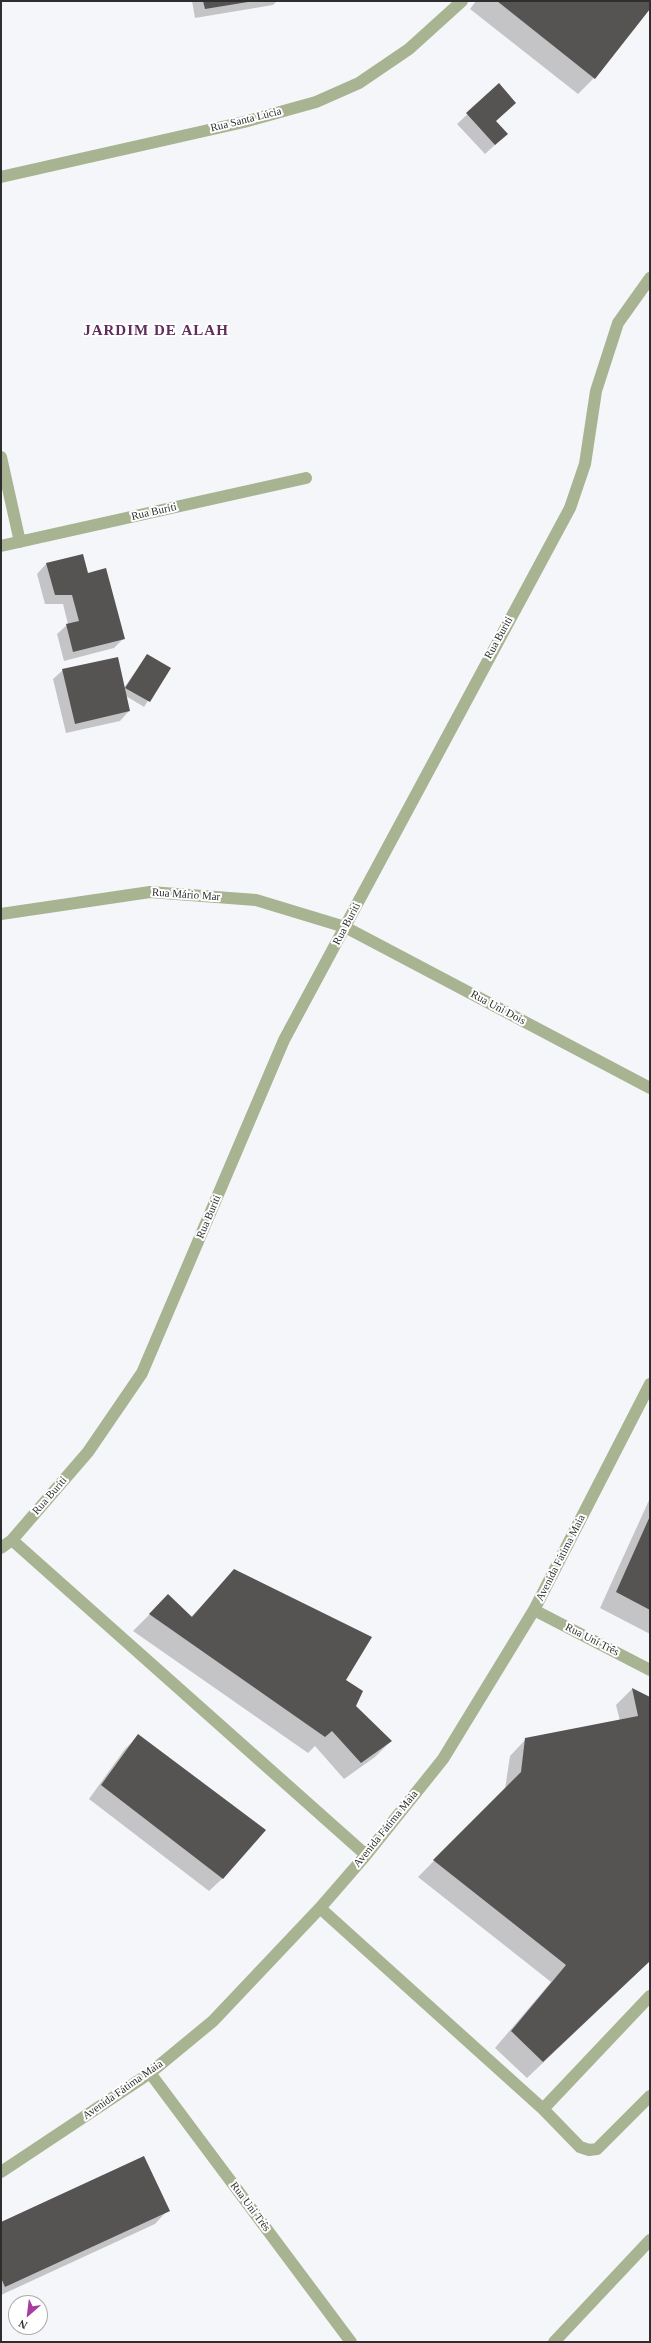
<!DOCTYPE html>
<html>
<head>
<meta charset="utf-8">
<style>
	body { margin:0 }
	#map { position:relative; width:651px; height:2343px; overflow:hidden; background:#f5f6f9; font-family:"Times New Roman",serif }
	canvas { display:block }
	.frame { position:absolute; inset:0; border:2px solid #2e2e2f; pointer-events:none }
	.north { position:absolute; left:8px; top:2295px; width:40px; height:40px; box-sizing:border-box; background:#fff; border:1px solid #ababac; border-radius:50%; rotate:208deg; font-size:11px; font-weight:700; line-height:16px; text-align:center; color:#2e2e2f }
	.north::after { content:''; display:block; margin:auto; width:14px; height:18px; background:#a63d9f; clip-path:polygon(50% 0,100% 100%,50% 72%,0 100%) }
</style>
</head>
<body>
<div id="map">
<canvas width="651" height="2343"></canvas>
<div class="frame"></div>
<div class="north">N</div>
</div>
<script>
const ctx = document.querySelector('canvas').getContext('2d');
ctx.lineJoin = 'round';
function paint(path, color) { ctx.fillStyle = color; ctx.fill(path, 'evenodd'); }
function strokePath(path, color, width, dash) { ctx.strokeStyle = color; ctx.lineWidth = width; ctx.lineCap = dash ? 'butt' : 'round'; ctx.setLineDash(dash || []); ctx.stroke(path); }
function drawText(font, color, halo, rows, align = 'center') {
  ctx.font = font + ' "Times New Roman",serif'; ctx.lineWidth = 4; ctx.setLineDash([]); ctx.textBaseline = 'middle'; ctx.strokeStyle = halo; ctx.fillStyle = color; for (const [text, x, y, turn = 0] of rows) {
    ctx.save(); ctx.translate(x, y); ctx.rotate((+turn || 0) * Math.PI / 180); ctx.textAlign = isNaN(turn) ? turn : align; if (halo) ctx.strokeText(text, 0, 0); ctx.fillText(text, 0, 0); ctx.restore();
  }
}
paint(new Path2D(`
	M 192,1 L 277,1 L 273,5 L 195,18 Z
	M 476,1 L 650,1 L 650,7 L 594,78 L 578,94 L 470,9 Z
	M 499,85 L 495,122 L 497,143 L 485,154 L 457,124 Z
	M 46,564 L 88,574 L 124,638 L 114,648 L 64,661 L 57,634 L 68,624 L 63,604 L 45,604 L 37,574 Z
	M 147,655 L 169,668 L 144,707 L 126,696 L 129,711 L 120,721 L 66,733 L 53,679 L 63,670 L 124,688 Z
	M 650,1498 L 650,1634 L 600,1608 Z
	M 234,1571 L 345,1680 L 355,1706 L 391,1741 L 375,1757 L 344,1779 L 315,1746 L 308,1753 L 133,1631 L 152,1612 L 191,1617 Z
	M 632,1689 L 650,1698 L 650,1961 L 527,2078 L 495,2048 L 551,1982 L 418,1877 L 505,1789 L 510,1756 L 526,1739 L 620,1721 L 616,1705 Z
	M 138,1736 L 223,1878 L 209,1891 L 89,1799 L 125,1749 Z
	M 168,2210 L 155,2224 L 1,2295 L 1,2223 Z`), '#0003');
paint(new Path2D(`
	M 203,1 L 248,1 L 248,2 L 205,9 Z
	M 497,1 L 650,1 L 650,9 L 595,79 Z
	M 499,83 L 516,103 L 496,121 L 508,134 L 495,145 L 466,113 Z
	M 83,554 L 88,573 L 106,568 L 125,639 L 73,652 L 66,624 L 79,621 L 72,595 L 55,595 L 46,563 Z
	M 147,654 L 171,668 L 150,702 L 125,688 Z
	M 118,657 L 130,711 L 75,724 L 62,669 Z
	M 650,1516 L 650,1610 L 616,1592 Z
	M 234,1569 L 372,1637 L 346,1680 L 363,1691 L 356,1706 L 392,1741 L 361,1763 L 332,1731 L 325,1737 L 149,1614 L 168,1594 L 192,1617 Z
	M 632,1688 L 650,1697 L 650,1961 L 543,2062 L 511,2031 L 566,1965 L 433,1860 L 521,1772 L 525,1738 L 638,1716 Z
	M 138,1734 L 266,1830 L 223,1879 L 101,1785 Z
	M 144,2156 L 170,2211 L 5,2287 L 1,2278 L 1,2222 Z`), '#565452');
strokePath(new Path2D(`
	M 1,177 L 244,122 L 316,102 L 359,83 L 409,49 L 462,1
	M 1,457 L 20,542
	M 1,546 L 306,478
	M 1,914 L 150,892 L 256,900 L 345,927 L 650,1088
	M 12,1540 L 366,1855
	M 1,1548 L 12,1540 L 88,1452 L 142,1373 L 284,1040 L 570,508 L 585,464 L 596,391 L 618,323 L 650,278
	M 534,1610 L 650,1670
	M 320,1908 L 543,2109 L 580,2147 L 589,2150 L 597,2149 L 650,2096
	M 150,2073 L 351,2342
	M 543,2109 L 650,1996
	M 1,2172 L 150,2073 L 213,2021 L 320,1908 L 366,1855 L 443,1759 L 534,1610 L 650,1384
	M 554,2342 L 650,2240`), '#a7b391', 12);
drawText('11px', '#2e2e2f', '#fff', [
	["Rua Santa Lúcia",246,120,-14],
	["Rua Buriti",154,512,-13],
	["Rua Buriti",499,638,-61],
	["Rua Mário Mar",186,895,4],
	["Rua Buriti",347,924,-62],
	["Rua Uni Dois",498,1008,28],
	["Rua Buriti",209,1217,-67],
	["Rua Buriti",50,1496,-49],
	["Avenida Fátima Maia",561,1558,-63],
	["Rua Uni Três",592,1640,27],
	["Avenida Fátima Maia",386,1829,-51],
	["Avenida Fátima Maia",123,2090,-35],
	["Rua Uni Três",250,2207,53]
]);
ctx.letterSpacing = '1px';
drawText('bold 15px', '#5f2c5b', '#fff', [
	["JARDIM DE ALAH",156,331]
]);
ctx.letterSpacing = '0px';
</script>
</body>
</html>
